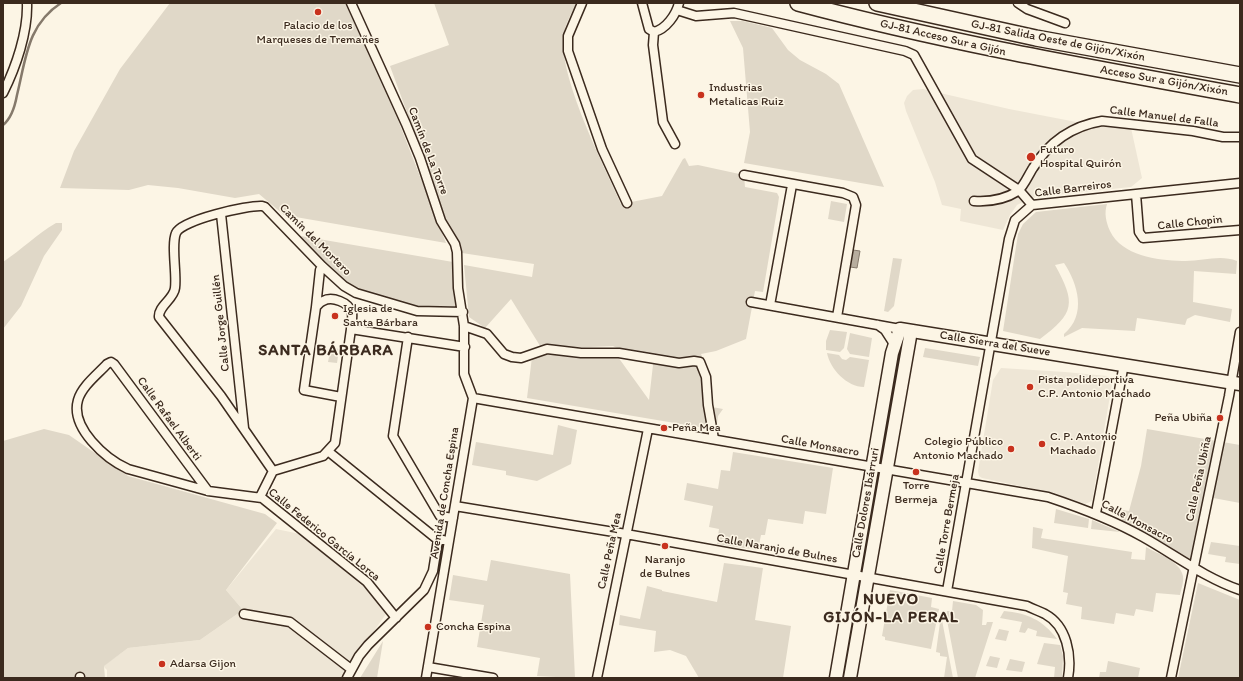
<!DOCTYPE html>
<html>
<head>
<meta charset="utf-8">
<style>
	body { margin:0 }
	#map { position:relative; width:1243px; height:681px; overflow:hidden; background:#fcf5e5; font-family:Itim,sans-serif }
	canvas { display:block }
	.frame { position:absolute; inset:0; border:4px solid #3b2a1e; pointer-events:none }
</style>
</head>
<body>
<div id="map">
<canvas width="1243" height="681"></canvas>
<div class="frame"></div>
</div>
<script>
const ctx = document.querySelector('canvas').getContext('2d');
ctx.lineJoin = 'round';
function paint(path, color) { ctx.fillStyle = color; ctx.fill(path, 'evenodd'); }
function strokePath(path, color, width, dash) { ctx.strokeStyle = color; ctx.lineWidth = width; ctx.lineCap = dash ? 'butt' : 'round'; ctx.setLineDash(dash || []); ctx.stroke(path); }
function drawText(font, color, halo, rows, align = 'center') {
  ctx.font = font + ' Itim,sans-serif'; ctx.lineWidth = 3; ctx.setLineDash([]); ctx.textBaseline = 'middle'; ctx.strokeStyle = halo; ctx.fillStyle = color; for (const [text, x, y, turn = 0] of rows) {
    ctx.save(); ctx.translate(x, y); ctx.rotate((+turn || 0) * Math.PI / 180); ctx.textAlign = isNaN(turn) ? turn : align; if (halo) ctx.strokeText(text, 0, 0); ctx.fillText(text, 0, 0); ctx.restore();
  }
}
paint(new Path2D(`
	M 923,89 L 1009,109 L 1097,126 L 1131,128 L 1142,178 L 1131,187 L 1036,197 L 1023,202 L 1017,205 L 1010,215 L 1003,230 L 960,221 L 961,209 L 942,205 L 935,182 L 906,111 L 904,103 L 907,96 L 913,90 Z
	M 1001,368 L 1065,372 L 1107,376 L 1112,384 L 1092,501 L 1085,504 L 1053,493 L 982,478 L 979,476 L 978,471 L 993,380 Z
	M 276,529 L 300,534 L 378,599 L 385,609 L 386,614 L 345,672 L 343,678 L 107,678 L 107,670 L 103,666 L 128,648 L 200,640 L 243,610 L 226,590 Z`), '#eee6d6');
paint(new Path2D(`
	M 170,3 L 345,3 L 398,120 L 446,243 L 284,215 L 259,194 L 235,198 L 178,188 L 148,185 L 129,190 L 60,188 L 74,151 L 120,69 Z
	M 434,3 L 576,3 C 572,13 565,24 564,34 C 557,75 604,165 621,204 L 662,196 L 683,159 L 685,158 L 689,166 L 698,165 L 744,175 L 745,187 L 777,193 L 779,197 L 778,204 L 763,292 L 755,291 L 746,339 L 716,351 L 701,354 L 709,373 L 712,407 L 723,409 L 718,416 L 716,430 L 527,398 L 532,357 L 551,351 L 595,357 L 618,357 L 649,400 L 654,356 L 619,349 L 613,346 L 542,349 L 511,299 L 485,328 L 469,317 L 464,265 L 532,277 L 534,264 L 462,253 L 459,241 L 447,222 L 390,66 L 449,45 Z
	M 730,21 L 743,21 L 772,28 L 788,50 L 800,60 L 826,74 L 839,84 L 884,187 L 744,163 L 750,132 L 743,48 Z
	M 831,201 L 847,204 L 844,222 L 828,219 Z
	M 1107,204 C 1104,213 1106,222 1110,231 C 1122,256 1157,260 1182,261 C 1201,262 1219,254 1237,261 L 1236,274 L 1194,271 L 1193,302 L 1232,309 L 1230,322 L 1195,315 L 1187,319 L 1185,325 L 1137,318 L 1135,331 L 1082,328 L 1064,337 L 1064,334 C 1087,315 1078,284 1064,263 L 1055,265 C 1076,303 1075,313 1040,339 L 1003,331 L 1018,234 L 1023,224 L 1036,212 Z
	M 56,223 L 62,223 L 62,230 L 44,256 L 21,306 L 3,329 L 3,262 C 21,250 37,234 56,223 Z
	M 301,236 L 453,262 L 458,308 L 448,306 L 416,308 L 349,285 L 305,245 Z
	M 893,258 L 902,259 L 894,306 L 888,312 L 884,311 Z
	M 830,330 L 847,332 L 844,348 L 840,352 L 826,350 L 826,341 Z
	M 850,333 L 872,338 L 869,357 L 850,354 L 847,349 Z
	M 331,347 L 339,349 L 337,363 L 328,362 Z
	M 925,348 L 980,357 L 978,366 L 923,357 Z
	M 827,353 L 839,355 L 842,359 L 846,360 L 850,357 L 869,360 L 864,387 C 847,387 830,369 827,353 Z
	M 558,425 L 577,430 L 571,464 L 537,481 L 506,475 L 506,471 L 472,465 L 476,442 L 553,455 Z
	M 44,429 L 69,435 L 128,476 L 265,514 L 277,523 L 226,590 L 243,610 L 200,640 L 128,648 L 104,666 L 105,678 L 3,678 L 3,441 Z
	M 1147,429 L 1240,445 L 1240,503 L 1208,497 L 1193,567 L 1121,526 L 1123,510 L 1129,511 L 1141,466 Z
	M 733,452 L 833,468 L 826,514 L 805,511 L 803,524 L 768,519 L 765,535 L 761,535 L 758,550 L 717,544 L 719,529 L 709,527 L 713,506 L 684,500 L 687,483 L 718,489 L 721,470 L 730,471 Z
	M 1056,509 L 1089,519 L 1088,528 L 1054,523 Z
	M 1092,520 L 1120,532 L 1091,529 Z
	M 1033,527 L 1043,529 L 1041,538 L 1132,552 L 1131,559 L 1145,560 L 1146,547 C 1158,554 1180,561 1183,576 C 1184,582 1181,590 1180,595 L 1156,593 L 1153,612 L 1136,609 L 1134,616 L 1116,613 L 1114,624 L 1081,619 L 1082,607 L 1066,604 L 1068,593 L 1063,592 L 1068,556 L 1032,548 Z
	M 1211,542 L 1240,546 L 1240,564 L 1225,562 L 1226,557 L 1208,554 Z
	M 491,560 L 570,574 L 575,678 L 537,676 L 540,658 L 477,647 L 484,605 L 449,600 L 453,575 L 487,581 Z
	M 724,563 L 763,568 L 755,620 L 791,626 L 783,678 L 699,678 L 686,656 L 670,650 L 654,652 L 656,631 L 619,625 L 620,615 L 640,619 L 647,586 L 662,590 L 662,591 L 717,602 Z
	M 1198,583 L 1240,600 L 1240,678 L 1178,678 Z
	M 890,590 L 932,598 L 931,607 L 939,609 L 931,649 L 885,640 L 885,637 L 882,636 Z
	M 953,601 L 976,605 L 983,610 L 982,625 L 986,625 L 987,622 L 993,622 L 975,678 L 958,678 L 946,615 L 947,611 L 952,611 Z
	M 1004,611 C 1027,613 1043,620 1057,639 L 1036,636 L 1037,631 L 1028,628 L 1025,633 L 1019,632 L 1022,622 L 1000,618 Z
	M 941,615 L 953,678 L 944,678 L 947,657 L 940,656 L 940,653 L 936,652 Z
	M 999,629 L 1009,631 L 1006,641 L 995,639 Z
	M 383,641 L 377,678 L 360,678 Z
	M 1044,643 L 1060,645 L 1063,656 L 1062,678 L 1054,678 L 1055,667 L 1037,664 Z
	M 990,656 L 1000,658 L 997,668 L 986,666 Z
	M 1010,659 L 1025,662 L 1022,672 L 1006,670 Z
	M 1108,661 L 1140,668 L 1138,678 L 1099,678 L 1100,672 L 1106,672 Z`), '#e0d8c8');
const water = new Path2D(`
	M 853,250 L 860,251 L 857,268 L 850,267 Z`);
paint(water, '#b7ad9e');
strokePath(water, '#85796b', 1);
strokePath(new Path2D(`
	M 3,125 C 12,118 15,106 17,95 C 26,59 27,25 61,3`), '#85796b', 2.5);
const street = new Path2D(`
	M 351,3 L 406,124 L 420,158 L 441,221 L 455,244 L 457,252 L 458,288 L 464,326 L 464,374 L 473,398 L 426,678
	M 582,3 L 568,36 L 568,51 L 602,149 L 627,203
	M 642,3 L 649,29 L 654,32 C 666,29 676,15 679,3
	M 1018,3 L 1027,9 L 1065,23
	M 677,10 L 696,16 L 734,13 L 905,51 L 914,55 L 972,159 L 1019,190 L 1032,205
	M 654,32 L 653,45 L 663,122 L 675,144
	M 3,93 C 16,67 28,32 27,3
	M 744,175 L 843,193 L 853,197 L 856,205 L 837,317
	M 1136,194 L 1139,232 L 1143,238 L 1240,230
	M 974,201 C 990,202 1004,200 1018,191 C 1024,186 1029,174 1033,168 C 1049,142 1072,126 1102,121 L 1193,131 L 1223,137 L 1240,137
	M 221,214 L 244,428
	M 751,302 L 900,329
	M 770,305 L 792,185
	M 316,307 L 320,270
	M 878,325 L 885,330 L 894,344
	M 464,326 L 487,334 L 504,354 L 512,357 L 521,358 L 547,349 L 581,353 L 619,353 L 679,363 L 694,361 L 700,362 L 706,377 L 708,405 L 714,439
	M 351,329 L 465,347
	M 408,337 L 393,436 L 440,516 L 453,518
	M 473,398 L 1048,497 C 1081,508 1113,520 1143,537 C 1175,555 1205,578 1240,590
	M 329,452 L 438,540 L 443,540
	M 273,471 L 221,396 L 159,317 C 158,306 174,299 175,288 C 177,274 171,245 176,233 C 181,220 248,205 262,206 L 265,207 L 322,266 L 344,286 L 356,293 L 417,311 L 463,312
	M 208,491 L 114,364 L 111,362 L 107,364 C 98,374 82,386 78,400 C 70,428 106,459 128,469 L 208,491 L 262,498 L 367,582 L 396,618
	M 260,497 L 273,471 L 323,456 L 335,443 L 351,329 C 351,324 353,317 352,313 C 349,302 332,296 323,301 C 320,302 318,305 316,307 L 304,390 L 341,397
	M 455,506 L 626,534 L 1027,606 C 1033,609 1039,611 1045,614 C 1067,626 1072,655 1068,678
	M 1096,513 L 1124,364
	M 947,591 L 1009,239 L 1015,220 L 1032,205 L 1240,183
	M 244,614 L 290,622 L 351,669
	M 428,667 L 493,678
	M 80,677 L 80,678
	M 347,678 L 359,656 L 368,645 L 424,590 L 433,571 L 438,540
	M 597,678 L 648,429
	M 1171,678 L 1229,396 L 1240,332`);
const secondary = new Path2D(`
	M 836,678 L 892,353 L 900,329 L 1240,384
	M 850,678 L 911,331`);
const highway = new Path2D(`
	M 798,3 C 944,42 1092,68 1240,95
	M 877,3 L 1036,38 L 1240,75`);
strokePath(street, '#3b2a1e', 11);
strokePath(secondary, '#3b2a1e', 15);
strokePath(highway, '#3b2a1e', 18);
strokePath(street, '#fcf5e5', 8);
strokePath(secondary, '#fcf5e5', 12);
strokePath(highway, '#fcf5e5', 15);
for (const [x, y, r, color] of [
	[318,12,4,"#c8321e"],
	[701,95,4,"#c8321e"],
	[1031,157,5,"#c8321e"],
	[335,316,4,"#c8321e"],
	[1030,387,4,"#c8321e"],
	[1220,418,4,"#c8321e"],
	[664,428,4,"#c8321e"],
	[1042,444,4,"#c8321e"],
	[1011,449,4,"#c8321e"],
	[916,472,4,"#c8321e"],
	[665,546,4,"#c8321e"],
	[428,627,4,"#c8321e"],
	[162,664,4,"#c8321e"]
]) { const dot = new Path2D(); dot.arc(x, y, r, 0, 2 * Math.PI); ctx.fillStyle = color; ctx.fill(dot); strokePath(dot, '#fcf5e5', 1.5); }
drawText('12px', '#3b2a1e', '#fcf5e5', [
	["Palacio de los",318,26,"center"],
	["Marqueses de Tremañes",318,40,"center"],
	["Industrias",709,88],
	["Metalicas Ruiz",709,102],
	["Futuro",1040,150],
	["Hospital Quirón",1040,164],
	["Iglesia de",343,309],
	["Santa Bárbara",343,323],
	["Pista polideportiva",1038,380],
	["C.P. Antonio Machado",1038,394],
	["Peña Ubiña",1212,418,"right"],
	["Peña Mea",672,428],
	["C. P. Antonio",1050,437],
	["Machado",1050,451],
	["Colegio Público",1003,442,"right"],
	["Antonio Machado",1003,456,"right"],
	["Torre",916,486,"center"],
	["Bermeja",916,500,"center"],
	["Naranjo",665,560,"center"],
	["de Bulnes",665,574,"center"],
	["Concha Espina",436,627],
	["Adarsa Gijon",170,664]
], 'left');
drawText('12px', '#3b2a1e', '#fcf5e5', [
	["GJ-81 Acceso Sur a Gijón",943,38,13],
	["GJ-81 Salida Oeste de Gijón/Xixón",1058,41,11],
	["Acceso Sur a Gijón/Xixón",1164,81,10],
	["Calle Manuel de Falla",1164,117,7],
	["Camín de La Torre",428,151,69],
	["Calle Barreiros",1073,189,-7],
	["Calle Chopin",1190,223,-6],
	["Camín del Mortero",315,240,45],
	["Calle Jorge Guillén",221,323,-96],
	["Calle Sierra del Sueve",995,344,9],
	["Calle Rafael Alberti",169,419,54],
	["Calle Monsacro",820,446,10],
	["Calle Peña Ubiña",1199,479,-78],
	["Avenida de Concha Espina",445,493,-81],
	["Calle Dolores Ibárruri",866,503,-80],
	["Calle Monsacro",1137,522,28],
	["Calle Torre Bermeja",947,524,-80],
	["Calle Federico García Lorca",324,535,39],
	["Calle Naranjo de Bulnes",777,549,10],
	["Calle Peña Mea",610,551,-78]
]);
ctx.letterSpacing = '1px';
drawText('bold 16px', '#3b2a1e', '#fcf5e5', [
	["SANTA BÁRBARA",326,351],
	["NUEVO",891,600],
	["GIJÓN-LA PERAL",891,618]
]);
ctx.letterSpacing = '0px';
</script>
</body>
</html>
